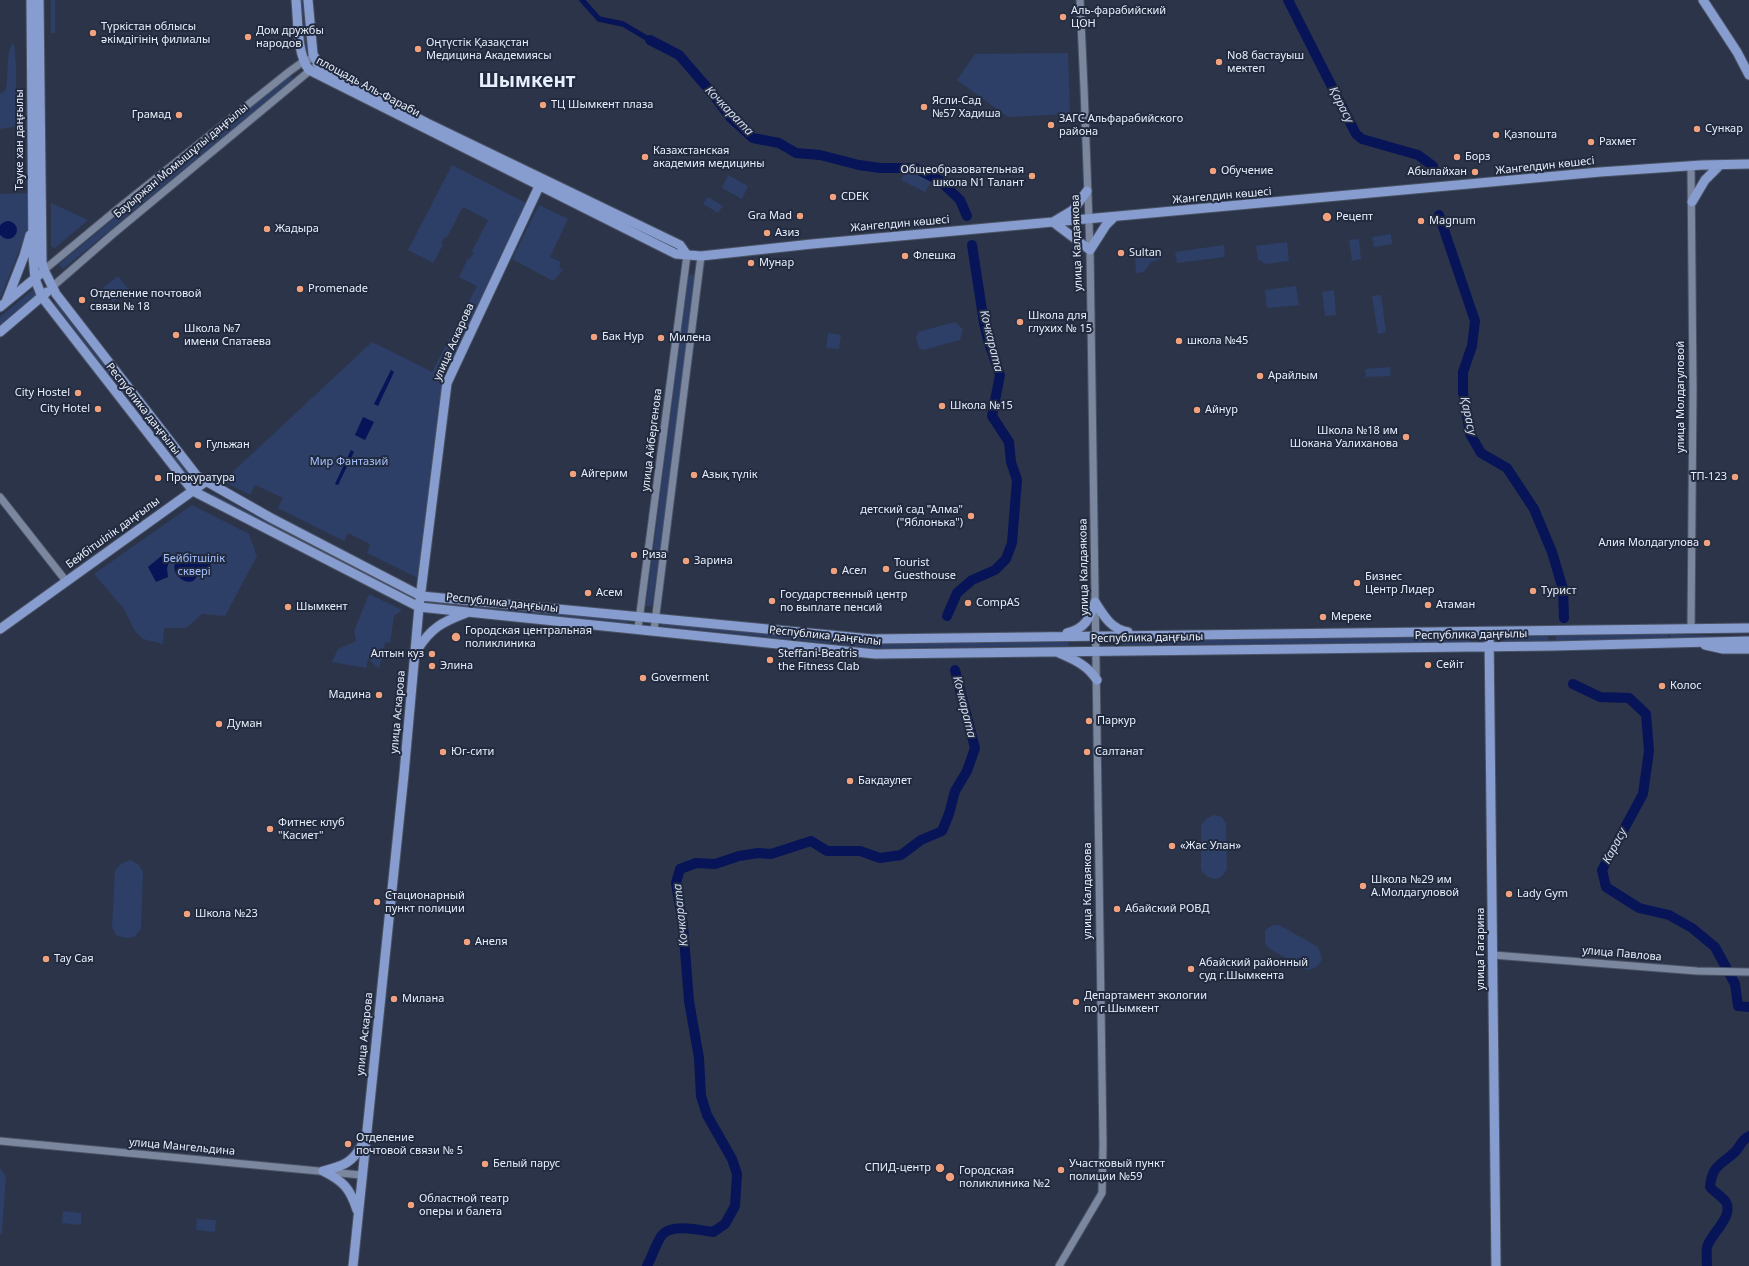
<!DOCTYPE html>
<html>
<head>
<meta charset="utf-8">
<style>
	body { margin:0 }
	canvas { display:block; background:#2b3449 }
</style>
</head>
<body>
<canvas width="1749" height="1266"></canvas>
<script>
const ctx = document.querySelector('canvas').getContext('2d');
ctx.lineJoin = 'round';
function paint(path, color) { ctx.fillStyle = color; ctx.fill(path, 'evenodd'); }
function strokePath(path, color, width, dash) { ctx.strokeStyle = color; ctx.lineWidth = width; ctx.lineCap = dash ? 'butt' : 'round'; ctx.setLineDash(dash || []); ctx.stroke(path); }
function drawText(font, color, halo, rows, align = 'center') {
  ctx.font = font + ' "Noto Sans",sans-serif'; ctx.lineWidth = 4; ctx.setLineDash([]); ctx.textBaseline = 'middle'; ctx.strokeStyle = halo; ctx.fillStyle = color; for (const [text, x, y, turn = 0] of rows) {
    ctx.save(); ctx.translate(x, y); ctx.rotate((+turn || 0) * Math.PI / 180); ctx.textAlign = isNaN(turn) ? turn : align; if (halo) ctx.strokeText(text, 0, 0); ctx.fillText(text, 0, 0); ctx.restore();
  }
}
paint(new Path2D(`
	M 51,0 L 55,0 L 55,33 L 51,33 Z
	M 298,0 L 307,0 L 312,50 L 304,51 Z
	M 14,43 L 16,65 L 16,88 L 20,112 L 19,118 L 17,123 L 13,127 L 0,129 L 0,94 L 5,91 L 6,88 C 9,77 5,48 14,43 Z
	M 1068,53 L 1070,114 L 1008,117 L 957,80 L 975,54 Z
	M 289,74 L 293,79 L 63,269 L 59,264 Z
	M 452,165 L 528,204 L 444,378 L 420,579 L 367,553 L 370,544 L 348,533 L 344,541 L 278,508 L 283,498 L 255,485 L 250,495 L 223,481 L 372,342 L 432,372 L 477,286 L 459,277 L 468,258 L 470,259 L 474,252 L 472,251 L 488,220 L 463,207 L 447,237 L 445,237 L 441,244 L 443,245 L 433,263 L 408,250 Z
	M 907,169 L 931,182 L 925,192 L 901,180 Z
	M 728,175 L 748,186 L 742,199 L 722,188 Z
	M 28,193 L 28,228 L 0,299 L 0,194 Z
	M 708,197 L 723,206 L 718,213 L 703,204 Z
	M 51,203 L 88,220 L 55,248 L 51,246 Z
	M 539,205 L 568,219 L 550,257 L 561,262 L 559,267 L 563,270 L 553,281 L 512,259 Z
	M 1391,234 L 1392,244 L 1374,247 L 1372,237 Z
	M 1359,239 L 1361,259 L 1352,261 L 1349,240 Z
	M 1287,242 L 1289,261 L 1265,264 L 1258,259 L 1256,246 Z
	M 1224,245 L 1225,257 L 1177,263 L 1175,252 Z
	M 1161,252 L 1160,259 L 1151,262 L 1144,272 L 1136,273 L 1135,255 Z
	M 689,274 L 696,275 L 671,471 L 652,606 L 646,606 Z
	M 118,276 L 129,290 L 113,302 L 103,288 Z
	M 1296,286 L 1299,305 L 1267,308 L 1265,290 Z
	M 33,290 L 37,295 L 0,325 L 0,317 Z
	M 1334,290 L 1336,315 L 1325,316 L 1322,292 Z
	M 1381,295 L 1386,332 L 1378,334 L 1372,296 Z
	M 57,301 L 192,476 L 189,478 L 54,303 Z
	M 955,322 L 963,329 L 960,340 L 923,350 L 919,348 L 916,338 L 918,332 Z
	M 828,333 L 841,335 L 839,349 L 826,348 Z
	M 1390,367 L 1391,376 L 1366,377 L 1365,369 Z
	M 213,494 L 405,592 L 403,595 L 211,497 Z
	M 192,505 L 249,534 L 257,556 L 225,616 L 202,614 L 186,628 L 164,628 L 163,644 L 143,639 L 135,631 L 124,609 L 94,574 Z
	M 369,594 L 402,610 L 394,616 L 390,643 L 385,642 L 384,648 L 377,650 L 382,656 L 379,669 L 368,658 L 366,668 L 332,662 L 338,649 L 356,641 L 354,631 Z
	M 434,601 L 628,619 L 628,623 L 433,604 Z
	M 662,623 L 875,644 L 1068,642 L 1069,646 L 875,648 L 662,626 Z
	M 1668,634 L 1668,640 L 1556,641 L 1556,636 Z
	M 1670,634 L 1713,636 L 1670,640 Z
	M 1548,636 L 1549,641 L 1504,642 L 1504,637 Z
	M 1470,637 L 1470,642 L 1123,645 L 1123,641 Z
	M 1213,815 L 1222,817 L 1226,824 L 1227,869 C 1220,882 1210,882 1201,870 L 1201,826 L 1206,819 Z
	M 130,860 L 139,865 L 143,872 L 141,929 L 134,937 L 125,938 L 116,935 L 112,927 L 115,871 L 121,864 Z
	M 1275,925 L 1279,925 L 1318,947 L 1322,959 C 1318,967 1315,969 1307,970 L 1268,948 L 1265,942 L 1265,931 L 1269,927 Z
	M 0,1168 L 6,1176 L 2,1232 L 0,1235 Z
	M 63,1211 L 81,1213 L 81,1225 L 62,1223 Z
	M 197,1219 L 216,1220 L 215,1232 L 196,1230 Z`), '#2d3e67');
paint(new Path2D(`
	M-1 230a9 9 0 1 1 18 0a9 9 0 1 1-18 0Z
	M 391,370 L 394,372 L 378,406 L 374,404 Z
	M 363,417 L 374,422 L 365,440 L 355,435 Z
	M 351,450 L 354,452 L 338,485 L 335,484 Z
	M 165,553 L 166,558 L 170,559 L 167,568 L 168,577 L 156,582 L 148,567 Z
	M 186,557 L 200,562 L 208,562 L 211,565 L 210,569 L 205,572 L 199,569 C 195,601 155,564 186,557 Z`), '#071458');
strokePath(new Path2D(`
	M 582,0 L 599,19 L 623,24 L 650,40`), '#071458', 5.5);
strokePath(new Path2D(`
	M 1288,0 L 1356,134 L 1362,139 L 1418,155 L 1433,166
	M 650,40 L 679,55 L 712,93 L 730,117 L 753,138 L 779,143 L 796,153 L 820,155 L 859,165 L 880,168 L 915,168 L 939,180 L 960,200 L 967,216
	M 1439,215 L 1475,321 L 1472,346 L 1463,372 L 1463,393 L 1470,434 L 1481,453 L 1507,468 L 1534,509 L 1552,552 L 1563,589 L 1564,618
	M 947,616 L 957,593 L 972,580 L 995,570 L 1006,559 L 1012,543 L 1017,480 L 1011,462 L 1009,442 L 992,416 L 1000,375 L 988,340 L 984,323 L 972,245
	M 1573,684 L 1600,697 L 1629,698 L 1646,714 L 1649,751 L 1643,794 L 1602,870 L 1606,887 L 1639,908 L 1669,915 L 1692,928 L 1715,947 L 1735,984 L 1738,1006 L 1749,1007
	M 647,1266 C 652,1257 656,1243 662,1235 C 671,1223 700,1230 713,1232 L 725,1224 L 735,1206 L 737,1174 L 732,1159 L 707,1115 L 701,1096 L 699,1058 L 689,1001 L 683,925 L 676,883 L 680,869 L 696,863 L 715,864 L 739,856 L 758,853 L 771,854 L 811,841 L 827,851 L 860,851 L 880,858 L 901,855 L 921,840 L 942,831 L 949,814 L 955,791 L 967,771 L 975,748 L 955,670
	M 1707,1266 C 1707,1260 1706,1253 1707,1247 C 1711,1233 1734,1217 1726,1202 C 1723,1197 1714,1192 1710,1187 C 1712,1165 1721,1165 1735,1152 C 1740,1147 1742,1139 1749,1136`), '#071458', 10);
const minor = new Path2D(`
	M 44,270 L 120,207 L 290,71 L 304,61 L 314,58
	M 52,287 L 113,234 L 313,68
	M 0,497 L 66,581
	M 638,628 L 687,255
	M 1691,629 L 1693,389 L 1691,166
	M 654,630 L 701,256
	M 1493,955 L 1697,971 L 1749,972
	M 0,1141 L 361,1175
	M 1059,1266 L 1102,1193 L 1103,1144 L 1090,250 L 1084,88 L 1080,0`);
const major = new Path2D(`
	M 31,0 L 33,256 L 35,279 L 42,297 L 193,491 L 419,607 L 875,654 L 1553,646 L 1749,641
	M 39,0 L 42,262 L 44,270 L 56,294 L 197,476 L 271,518 L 421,596 L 872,639 L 1749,628
	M 296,0 C 298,20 297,55 309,70 L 676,254 L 701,256 L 812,244 L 1600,172 L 1702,165 L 1749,164
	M 308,0 L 313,54 L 318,64 L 322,68 L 427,123 L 680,245 L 687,255
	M 1703,0 L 1737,52 L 1749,75
	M 1087,191 L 1073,210 L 1053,222 L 1090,250 L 1106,225 L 1113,218
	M 1692,202 L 1705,180 L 1720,165
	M 6,302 L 24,256 L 30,235
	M 0,307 L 39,275
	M 0,332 L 47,292
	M 1095,602 C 1104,616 1111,629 1128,632
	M 0,629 L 205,482
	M 1489,632 L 1496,1266
	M 1067,633 C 1085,629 1090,618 1095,602
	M 1705,645 L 1723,649 L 1749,649
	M 417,650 C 431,628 442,622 466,613
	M 1059,653 C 1075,660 1087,665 1097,680
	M 323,1171 C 343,1181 350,1188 357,1210
	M 323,1171 C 343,1166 353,1163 363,1143
	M 353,1266 L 404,774 L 419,607 L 447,383 L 542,180`);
strokePath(minor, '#4a5263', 9);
strokePath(major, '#4a5263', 11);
strokePath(minor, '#7b869f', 7);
strokePath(major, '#879dd0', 9);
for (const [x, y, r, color] of [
	[1063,17,4,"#f1a17d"],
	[93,33,4,"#f1a17d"],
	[248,37,4,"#f1a17d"],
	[418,49,4,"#f1a17d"],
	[1219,62,4,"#f1a17d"],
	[543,105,4,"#f1a17d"],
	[924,107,4,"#f1a17d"],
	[179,115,4,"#f1a17d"],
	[1051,125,4,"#f1a17d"],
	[1697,129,4,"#f1a17d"],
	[1496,135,4,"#f1a17d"],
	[1591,142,4,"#f1a17d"],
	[645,157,4,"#f1a17d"],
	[1457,157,4,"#f1a17d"],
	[1213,171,4,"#f1a17d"],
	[1475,172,4,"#f1a17d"],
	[1032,176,4,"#f1a17d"],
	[833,197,4,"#f1a17d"],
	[800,216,4,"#f1a17d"],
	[1327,217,5,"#f1a17d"],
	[1421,221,4,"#f1a17d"],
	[267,229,4,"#f1a17d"],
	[767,233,4,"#f1a17d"],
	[1121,253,4,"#f1a17d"],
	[905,256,4,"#f1a17d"],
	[751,263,4,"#f1a17d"],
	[300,289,4,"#f1a17d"],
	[82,300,4,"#f1a17d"],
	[1020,322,4,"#f1a17d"],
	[176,335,4,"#f1a17d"],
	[594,337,4,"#f1a17d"],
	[661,338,4,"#f1a17d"],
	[1179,341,4,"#f1a17d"],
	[1260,376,4,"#f1a17d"],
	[78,393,4,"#f1a17d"],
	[942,406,4,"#f1a17d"],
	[98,409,4,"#f1a17d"],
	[1197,410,4,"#f1a17d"],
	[1406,437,4,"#f1a17d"],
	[198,445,4,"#f1a17d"],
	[573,474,4,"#f1a17d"],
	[694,475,4,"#f1a17d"],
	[1735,477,4,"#f1a17d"],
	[158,478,4,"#f1a17d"],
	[971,516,4,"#f1a17d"],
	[1707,543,4,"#f1a17d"],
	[634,555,4,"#f1a17d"],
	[686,561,4,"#f1a17d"],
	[886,569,4,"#f1a17d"],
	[834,571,4,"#f1a17d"],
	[1357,583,4,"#f1a17d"],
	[1533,591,4,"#f1a17d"],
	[588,593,4,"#f1a17d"],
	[772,601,4,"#f1a17d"],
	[968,603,4,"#f1a17d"],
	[1428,605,4,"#f1a17d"],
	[288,607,4,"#f1a17d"],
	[1323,617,4,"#f1a17d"],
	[456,637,5,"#f1a17d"],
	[432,654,4,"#f1a17d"],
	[770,660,4,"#f1a17d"],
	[1428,665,4,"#f1a17d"],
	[432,666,4,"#f1a17d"],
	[643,678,4,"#f1a17d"],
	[1662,686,4,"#f1a17d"],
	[379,695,4,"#f1a17d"],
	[1089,721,4,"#f1a17d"],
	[219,724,4,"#f1a17d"],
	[443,752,4,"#f1a17d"],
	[1087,752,4,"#f1a17d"],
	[850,781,4,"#f1a17d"],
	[270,829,4,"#f1a17d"],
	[1172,846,4,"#f1a17d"],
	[1363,886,4,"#f1a17d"],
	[1509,894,4,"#f1a17d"],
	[377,902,4,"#f1a17d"],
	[1117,909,4,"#f1a17d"],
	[187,914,4,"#f1a17d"],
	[467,942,4,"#f1a17d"],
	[46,959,4,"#f1a17d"],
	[1191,969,4,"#f1a17d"],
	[394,999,4,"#f1a17d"],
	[1076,1002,4,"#f1a17d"],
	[348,1144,4,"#f1a17d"],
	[485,1164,4,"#f1a17d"],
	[940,1168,5,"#f1a17d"],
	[1061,1170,4,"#f1a17d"],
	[950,1177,5,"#f1a17d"],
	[411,1205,4,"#f1a17d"]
]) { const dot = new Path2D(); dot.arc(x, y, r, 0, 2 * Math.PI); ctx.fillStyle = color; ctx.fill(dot); strokePath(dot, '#212a3e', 1.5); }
drawText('11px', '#e7eefb', '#212a3e', [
	["Аль-фарабийский",1071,11],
	["ЦОН",1071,24],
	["Түркістан облысы",101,27],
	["әкімдігінің филиалы",101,40],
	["Дом дружбы",256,31],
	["народов",256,44],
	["Оңтүстік Қазақстан",426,43],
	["Медицина Академиясы",426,56],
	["No8 бастауыш",1227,56],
	["мектеп",1227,69],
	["Ясли-Сад",932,101],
	["№57 Хадиша",932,114],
	["ТЦ Шымкент плаза",551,105],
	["Грамад",171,115,"right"],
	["ЗАГС Альфарабийского",1059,119],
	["района",1059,132],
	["Сункар",1705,129],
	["Қазпошта",1504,135],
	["Рахмет",1599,142],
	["Казахстанская",653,151],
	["академия медицины",653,164],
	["Борз",1465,157],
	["Общеобразовательная",1024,170,"right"],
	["школа N1 Талант",1024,183,"right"],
	["Обучение",1221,171],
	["Абылайхан",1467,172,"right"],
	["CDEK",841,197],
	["Gra Mad",792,216,"right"],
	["Рецепт",1336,217],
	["Magnum",1429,221],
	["Жадыра",275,229],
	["Азиз",775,233],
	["Sultan",1129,253],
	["Флешка",913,256],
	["Мунар",759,263],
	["Promenade",308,289],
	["Отделение почтовой",90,294],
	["связи № 18",90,307],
	["Школа для",1028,316],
	["глухих № 15",1028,329],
	["Школа №7",184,329],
	["имени Спатаева",184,342],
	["Бак Нур",602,337],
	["Милена",669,338],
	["школа №45",1187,341],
	["Арайлым",1268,376],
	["City Hostel",70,393,"right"],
	["Школа №15",950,406],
	["City Hotel",90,409,"right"],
	["Айнур",1205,410],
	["Школа №18 им",1398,431,"right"],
	["Шокана Уалиханова",1398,444,"right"],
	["Гульжан",206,445],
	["Айгерим",581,474],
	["Азық түлік",702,475],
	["ТП-123",1727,477,"right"],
	["Прокуратура",166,478],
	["детский сад \"Алма\"",963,510,"right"],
	["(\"Яблонька\")",963,523,"right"],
	["Алия Молдагулова",1699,543,"right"],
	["Риза",642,555],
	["Зарина",694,561],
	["Tourist",894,563],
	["Guesthouse",894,576],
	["Асел",842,571],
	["Бизнес",1365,577],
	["Центр Лидер",1365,590],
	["Турист",1541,591],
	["Асем",596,593],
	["Государственный центр",780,595],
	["по выплате пенсий",780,608],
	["CompAS",976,603],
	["Атаман",1436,605],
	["Шымкент",296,607],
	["Мереке",1331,617],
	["Городская центральная",465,631],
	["поликлиника",465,644],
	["Алтын куз",424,654,"right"],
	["Steffani-Beatris",778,654],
	["the Fitness Clab",778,667],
	["Сейіт",1436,665],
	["Элина",440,666],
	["Goverment",651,678],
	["Колос",1670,686],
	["Мадина",371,695,"right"],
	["Паркур",1097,721],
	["Думан",227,724],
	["Юг-сити",451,752],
	["Салтанат",1095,752],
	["Бакдаулет",858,781],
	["Фитнес клуб",278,823],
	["\"Касиет\"",278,836],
	["«Жас Улан»",1180,846],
	["Школа №29 им",1371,880],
	["А.Молдагуловой",1371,893],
	["Lady Gym",1517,894],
	["Стационарный",385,896],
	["пункт полиции",385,909],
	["Абайский РОВД",1125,909],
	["Школа №23",195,914],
	["Анеля",475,942],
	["Тау Сая",54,959],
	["Абайский районный",1199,963],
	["суд г.Шымкента",1199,976],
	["Департамент экологии",1084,996],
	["по г.Шымкент",1084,1009],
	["Милана",402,999],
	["Отделение",356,1138],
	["почтовой связи № 5",356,1151],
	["Белый парус",493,1164],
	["Участковый пункт",1069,1164],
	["полиции №59",1069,1177],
	["СПИД-центр",931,1168,"right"],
	["Городская",959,1171],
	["поликлиника №2",959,1184],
	["Областной театр",419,1199],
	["оперы и балета",419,1212]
], 'left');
drawText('11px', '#e7eefb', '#212a3e', [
	["площадь Аль-Фараби",368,87,28],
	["Тәуке хан даңғылы",20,140,-90],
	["Бауыржан Момышұлы даңғылы",181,161,-40],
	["Жангелдин көшесі",1545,166,-6],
	["Жангелдин көшесі",1222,196,-5],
	["Жангелдин көшесі",900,224,-5],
	["улица Калдаякова",1077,243,-92],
	["улица Аскарова",454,342,-66],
	["улица Молдагуловой",1681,397,-90],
	["Республика даңғылы",143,409,52],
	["улица Айбергенова",652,440,-83],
	["Бейбітшілік даңғылы",113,533,-36],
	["улица Калдаякова",1084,567,-91],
	["Республика даңғылы",502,603,6],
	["Республика даңғылы",1471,635,-1],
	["Республика даңғылы",825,636,6],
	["Республика даңғылы",1147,638,-1],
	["улица Аскарова",398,712,-85],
	["улица Калдаякова",1088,891,-90],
	["улица Гагарина",1481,949,-90],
	["улица Павлова",1622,954,5],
	["улица Аскарова",365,1034,-84],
	["улица Мангельдина",182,1147,5]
]);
drawText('11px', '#a6c0fd', '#212a3e', [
	["Мир Фантазий",349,462],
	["Бейбітшілік",194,559],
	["сквері",194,572]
]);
drawText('italic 12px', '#d2dcf1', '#212a3e', [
	["Қарасу",1341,105,63],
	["Кочкарата",729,111,46],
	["Кочкарата",991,341,76],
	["Қарасу",1468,416,78],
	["Кочкарата",964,707,76],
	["Карасу",1615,846,-62],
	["Кочкарата",681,915,-96]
]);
drawText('bold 19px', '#e7eefb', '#212a3e', [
	["Шымкент",527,82]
]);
</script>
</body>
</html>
